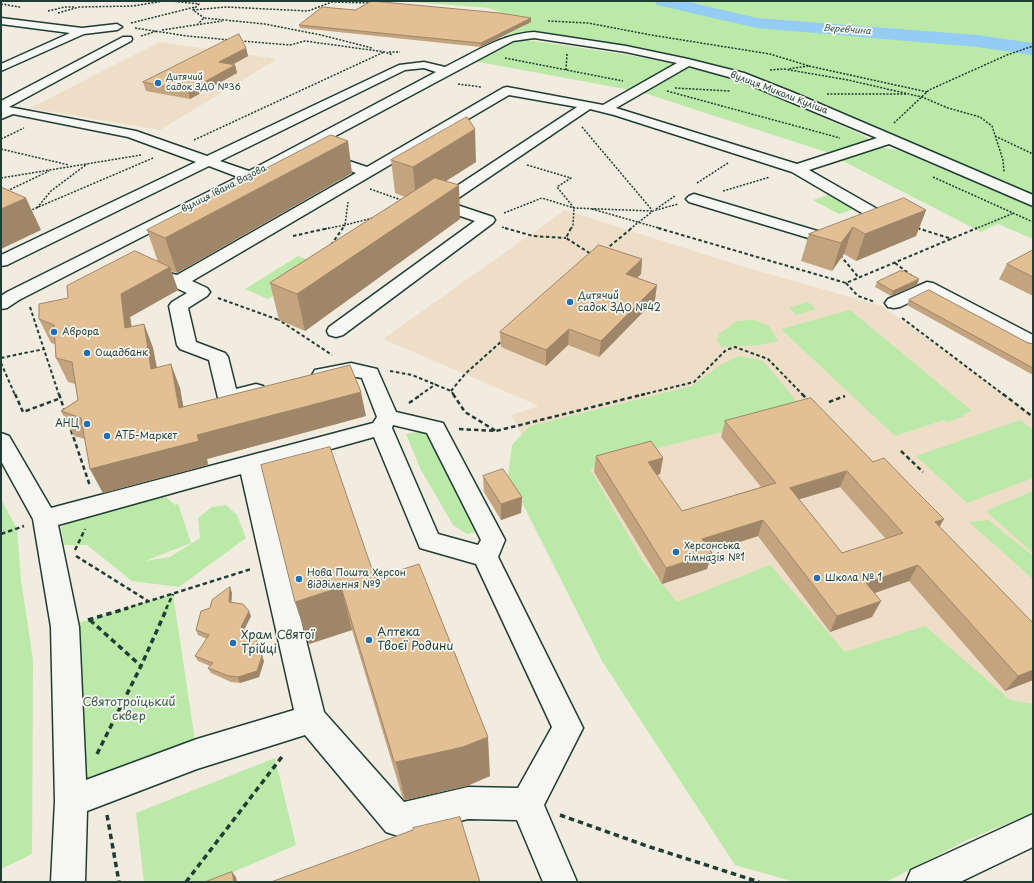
<!DOCTYPE html>
<html>
<head>
<meta charset="utf-8">
<style>
	body { margin:0 }
	#map { position:relative; width:1034px; height:883px; overflow:hidden; background:#f2ebdf; font-family:"Playpen Sans",sans-serif }
	canvas { display:block }
	.frame { position:absolute; inset:0; border:2px solid #1f3d34; pointer-events:none }
</style>
</head>
<body>
<div id="map">
<canvas width="1034" height="883"></canvas>
<div class="frame"></div>
</div>
<script>
const ctx = document.querySelector('canvas').getContext('2d');
ctx.lineJoin = 'round';
function paint(path, color) { ctx.fillStyle = color; ctx.fill(path, 'evenodd'); }
function strokePath(path, color, width, dash) { ctx.strokeStyle = color; ctx.lineWidth = width; ctx.lineCap = dash ? 'butt' : 'round'; ctx.setLineDash(dash || []); ctx.stroke(path); }
function drawText(font, color, halo, rows, align = 'center') {
  ctx.font = font + ' "Playpen Sans",sans-serif'; ctx.lineWidth = 3.5; ctx.setLineDash([]); ctx.textBaseline = 'middle'; ctx.strokeStyle = halo; ctx.fillStyle = color; for (const [text, x, y, turn = 0] of rows) {
    ctx.save(); ctx.translate(x, y); ctx.rotate((+turn || 0) * Math.PI / 180); ctx.textAlign = isNaN(turn) ? turn : align; if (halo) ctx.strokeText(text, 0, 0); ctx.fillText(text, 0, 0); ctx.restore();
  }
}
paint(new Path2D(`
	M 160,42 L 277,59 L 160,130 L 30,108 Z
	M 565,210 L 738,265 L 882,306 L 1033,415 L 1033,740 L 762,871 L 511,415 L 539,406 L 383,339 Z`), '#eedec8');
paint(new Path2D(`
	M 400,1 L 1033,1 L 1033,44 L 1017,51 L 1033,53 L 1033,194 L 755,77 L 698,61 L 647,50 L 528,32 L 505,37 L 503,37 L 524,26 L 522,20 L 489,8 Z
	M 527,40 L 628,55 L 674,64 L 675,67 L 630,90 L 474,61 L 511,43 Z
	M 689,67 C 746,80 808,112 863,135 L 870,140 L 869,143 L 832,154 L 638,91 L 682,68 Z
	M 878,147 L 898,150 L 1033,207 L 1033,239 L 998,224 L 981,232 L 839,159 Z
	M 828,195 L 854,209 L 839,214 L 813,200 Z
	M 298,256 L 320,265 L 268,299 L 245,289 Z
	M 808,302 L 816,309 L 797,315 L 789,308 Z
	M 850,310 L 972,411 L 963,414 L 965,416 L 947,422 L 944,420 L 895,436 L 781,329 Z
	M 754,320 L 769,326 L 778,341 L 760,345 L 721,347 L 717,340 L 719,334 L 737,321 Z
	M 740,356 L 763,361 L 800,405 L 726,431 L 638,453 L 590,469 L 643,561 L 677,602 L 770,565 L 845,652 L 925,626 L 1010,700 L 1033,704 L 1033,813 L 967,840 L 886,882 L 795,882 L 735,865 L 602,661 L 508,475 L 512,445 L 530,426 L 692,386 L 722,364 Z
	M 1020,420 L 1033,430 L 1033,478 L 967,503 L 916,456 Z
	M 429,430 L 482,531 L 467,534 L 453,525 L 420,468 L 406,434 Z
	M 1033,491 L 1033,553 L 986,511 Z
	M 163,494 L 175,505 L 178,504 L 191,543 L 145,561 L 170,557 L 200,538 L 198,518 L 212,507 L 226,505 L 237,515 L 246,538 L 179,587 L 132,581 L 87,545 L 64,545 L 61,527 L 80,515 Z
	M 1,499 L 17,529 L 21,580 L 33,660 L 32,854 L 1,869 Z
	M 988,520 L 1033,556 L 1033,579 L 969,522 Z
	M 173,594 L 197,754 L 71,801 L 65,627 Z
	M 275,758 L 296,845 L 210,882 L 144,882 L 136,813 Z`), '#bae9a8');
paint(new Path2D(`
	M 654,1 L 685,1 L 757,18 L 977,35 L 1033,43 L 1033,55 L 977,47 L 757,28 L 657,5 Z`), '#94ccf3');
const minor = new Path2D(`
	M 1,18 L 82,28 L 117,24 L 122,27 L 117,30 L 84,34 L 1,71 L 1,64 L 70,33 L 1,24 Z
	M 534,32 L 626,46 L 688,59 L 744,73 L 792,92 L 1033,195 L 1033,206 L 889,144 L 809,170 L 886,214 L 888,217 L 886,220 L 825,243 L 689,202 L 686,199 L 689,196 L 694,194 L 824,233 L 867,216 L 792,172 L 614,115 L 590,109 L 451,203 L 493,217 L 495,220 L 493,223 L 343,335 L 336,337 L 329,335 L 327,331 L 329,327 L 475,221 L 434,207 L 431,204 L 434,201 L 577,107 L 509,95 L 192,281 L 207,288 L 210,292 L 207,296 L 188,308 L 196,342 L 225,353 L 228,357 L 236,389 L 256,384 L 263,386 L 266,391 L 263,396 C 250,399 234,406 221,403 L 218,398 L 209,360 L 180,349 L 177,345 L 169,306 L 172,302 L 187,293 L 163,282 L 160,278 L 163,274 L 169,273 L 177,275 L 356,173 L 318,160 L 316,157 L 318,154 L 323,153 L 328,154 L 367,167 L 503,88 L 507,87 L 603,105 L 677,63 L 626,52 L 534,38 L 513,41 L 255,179 L 19,300 L 7,308 L 1,309 L 1,296 L 7,292 L 238,177 L 209,166 L 7,265 L 1,266 L 1,255 L 196,162 L 128,137 L 13,114 L 1,119 L 1,101 L 123,37 L 131,37 L 132,39 L 131,41 L 9,107 L 136,131 L 207,156 L 399,65 L 424,62 L 445,67 C 474,53 501,34 534,32 ZM 689,66 L 736,79 L 877,138 L 797,164 L 616,108 ZM 424,68 L 436,72 L 249,171 L 220,161 L 405,70 Z
	M 927,282 L 933,283 L 1033,335 L 1033,349 L 1026,347 L 927,294 L 900,307 L 894,308 L 888,307 L 885,303 L 888,299 Z
	M 351,363 L 377,369 L 396,412 L 443,423 L 505,540 L 498,557 L 583,728 L 544,805 L 577,882 L 543,882 L 517,820 L 468,819 L 398,836 L 386,832 L 305,735 L 197,769 L 87,811 L 85,882 L 51,882 L 55,801 L 51,627 L 33,519 L 1,461 L 1,433 L 9,436 L 51,508 L 373,423 L 377,417 L 362,378 C 343,373 331,384 315,380 L 312,375 L 315,370 ZM 393,425 L 427,433 L 481,540 L 478,545 L 438,534 L 392,428 ZM 374,437 L 420,548 L 476,564 L 552,727 L 518,788 L 468,787 L 404,802 L 324,712 L 263,468 ZM 241,474 L 294,710 L 197,739 L 86,780 L 79,627 L 58,525 Z
	M 1033,814 L 1033,847 L 960,882 L 906,882 L 911,870 Z`);
strokePath(minor, '#1f3d34', 3);
strokePath(new Path2D(`
	M 171,1 L 199,4 L 193,10 L 204,18
	M 1,4 L 20,7
	M 193,10 L 226,7 L 308,11 L 332,2 L 372,3
	M 48,11 L 65,7 L 74,7
	M 58,13 L 79,7 L 133,6 L 164,1
	M 548,21 L 588,23 L 651,35 L 770,54 L 809,66 L 788,69
	M 131,23 L 195,7
	M 197,25 L 204,18 L 265,24 L 321,35 L 372,48
	M 135,28 L 187,36 L 230,40
	M 162,30 L 222,21
	M 141,36 L 157,31
	M 241,41 L 290,45 L 305,41 L 385,52 L 393,55
	M 389,52 L 400,52
	M 505,58 L 623,81
	M 809,66 L 927,92
	M 566,70 L 567,54
	M 770,70 L 784,69 L 848,80 L 922,97 L 948,108 L 980,117 L 992,126 L 1003,160 L 1004,172
	M 458,84 L 481,87
	M 675,88 L 730,91
	M 667,91 L 840,138
	M 827,94 L 906,94
	M 894,123 L 929,90 L 1007,55 L 1033,46
	M 582,127 L 652,210
	M 995,136 L 1033,154
	M 1,139 L 24,128
	M 194,140 L 384,52
	M 1,149 L 69,165
	M 527,165 L 571,178 L 557,187 L 574,208 L 573,225 L 571,229
	M 933,177 L 1033,222
	M 1,178 L 141,155
	M 697,183 L 728,163
	M 370,189 L 404,201
	M 7,191 L 49,171
	M 723,191 L 770,177
	M 37,208 L 51,191 L 87,164
	M 592,209 L 662,229
	M 656,209 L 675,196
	M 29,211 L 153,158
	M 504,213 L 542,198 L 574,208 L 652,211
	M 502,227 L 508,229
	M 916,228 L 920,229
	M 325,229 L 345,225 L 348,202
	M 342,229 L 345,225 L 373,218
	M 630,229 L 653,211 L 678,204
	M 975,229 L 1014,213`), '#1f3d34', 1.5, [2, 1.5]);
strokePath(new Path2D(`
	M 505,228 L 533,236 L 566,238
	M 571,228 L 566,238 L 591,254
	M 658,228 L 846,283 L 977,228
	M 917,228 L 952,239
	M 293,236 L 329,228
	M 331,245 L 343,228
	M 605,250 L 632,228
	M 840,255 L 859,278
	M 895,263 L 912,276
	M 846,283 L 858,296 L 875,302
	M 218,298 L 279,320
	M 30,307 L 59,395
	M 281,318 L 279,320 L 332,355
	M 902,318 L 1004,395
	M 1,358 L 44,349
	M 1,363 L 15,395
	M 390,371 L 412,375 L 451,391 L 454,395
	M 451,391 L 465,374 L 503,340
	M 420,395 L 436,384
	M 641,395 L 694,382 L 726,350 L 735,347 L 768,359 L 803,395`), '#1f3d34', 2, [3.5, 2.5]);
strokePath(new Path2D(`
	M 15,394 L 23,412 L 61,398
	M 59,394 L 65,412
	M 453,394 L 465,412 L 496,431
	M 802,394 L 809,401
	M 1003,394 L 1033,417
	M 829,402 L 845,396
	M 409,403 L 422,394
	M 459,429 L 496,431 L 645,394
	M 71,430 L 90,486
	M 901,451 L 923,472
	M 1,534 L 24,526
	M 75,550 L 85,529
	M 76,556 L 148,601
	M 124,609 L 251,569
	M 166,609 L 173,594`), '#1f3d34', 2.5, [4.5, 3]);
strokePath(new Path2D(`
	M 88,620 L 128,608
	M 90,620 L 141,666
	M 97,754 L 141,666 L 167,608
	M 107,815 L 119,882
	M 560,815 L 647,846 L 759,882
	M 186,882 L 284,754`), '#1f3d34', 3.5, [5.5, 4]);
paint(minor, '#f6f6f2');
paint(new Path2D(`
	M 355,10 L 531,18 L 531,22 L 481,47 L 300,28 L 299,25 Z
	M 246,48 L 248,56 L 232,65 L 235,65 L 237,73 L 190,99 L 146,91 L 143,82 Z
	M 391,160 L 476,162 L 446,181 L 460,219 L 305,331 L 279,320 L 270,283 L 405,197 L 395,193 Z
	M 352,173 L 177,273 L 171,271 L 178,290 L 130,317 L 132,327 L 144,324 L 153,348 L 157,367 L 180,388 L 183,407 L 366,416 L 207,459 L 208,465 L 103,493 L 90,469 L 85,439 L 74,436 L 61,411 L 78,400 L 75,384 L 68,382 L 56,358 L 55,344 L 51,343 L 39,319 L 68,298 L 158,262 L 147,230 Z
	M 926,210 L 916,236 L 856,261 L 844,254 L 832,271 L 801,261 L 809,234 Z
	M 1033,250 L 1033,296 L 999,279 L 1007,264 Z
	M 642,259 L 641,274 L 637,278 L 655,300 L 599,357 L 568,345 L 546,366 L 501,347 L 500,332 Z
	M 877,282 L 917,285 L 891,296 L 875,287 Z
	M 909,300 L 1033,344 L 1033,375 L 907,305 Z
	M 725,421 L 873,462 L 940,527 L 1033,623 L 1033,680 L 1005,691 L 909,581 L 874,593 L 881,601 L 872,617 L 830,632 L 758,536 L 710,552 L 712,553 L 707,569 L 662,584 L 594,472 L 596,456 L 663,458 L 660,474 L 657,475 L 682,511 L 761,487 L 721,437 ZM 840,487 L 886,539 L 842,553 L 799,499 Z
	M 483,476 L 522,497 L 521,513 L 501,520 L 484,492 Z
	M 375,578 L 490,776 L 467,786 L 405,800 L 403,799 L 352,630 L 309,644 L 295,602 Z
	M 230,587 L 232,593 L 231,603 L 251,616 L 244,630 L 264,661 L 259,677 L 240,683 L 231,682 L 211,673 L 208,668 L 210,666 L 198,661 L 195,656 L 207,639 L 198,635 L 196,630 L 210,608 Z`), '#c3a47f');
paint(new Path2D(`
	M 531,18 L 531,22 L 481,47 L 481,43 Z
	M 246,48 L 248,56 L 221,71 L 219,62 Z
	M 235,65 L 237,73 L 190,99 L 188,91 Z
	M 475,129 L 476,162 L 416,200 L 413,167 Z
	M 348,141 L 352,173 L 177,273 L 165,238 Z
	M 459,185 L 460,219 L 305,331 L 297,294 Z
	M 26,198 L 41,230 L 1,249 L 1,209 Z
	M 926,210 L 916,236 L 856,261 L 865,234 Z
	M 853,227 L 844,254 L 832,271 L 841,243 Z
	M 642,259 L 641,274 L 625,289 L 626,274 Z
	M 170,267 L 178,290 L 130,317 L 135,352 L 125,328 L 121,294 Z
	M 919,279 L 917,285 L 891,296 L 893,291 Z
	M 657,285 L 655,300 L 599,357 L 601,341 Z
	M 144,324 L 153,348 L 161,393 L 151,369 Z
	M 569,329 L 568,345 L 546,366 L 546,350 Z
	M 171,364 L 180,388 L 188,432 L 179,408 Z
	M 361,392 L 366,416 L 207,459 L 208,465 L 103,493 L 90,469 L 197,435 Z
	M 663,458 L 660,474 L 645,478 L 648,462 Z
	M 847,471 L 840,487 L 784,504 L 790,488 Z
	M 522,497 L 521,513 L 501,520 L 501,504 Z
	M 944,519 L 935,535 L 935,522 Z
	M 763,520 L 758,536 L 698,555 L 702,539 Z
	M 712,553 L 707,569 L 662,584 L 666,568 Z
	M 918,565 L 909,581 L 858,599 L 866,583 Z
	M 230,587 L 232,593 L 231,608 L 229,602 Z
	M 341,587 L 352,630 L 309,644 L 295,602 Z
	M 881,601 L 872,617 L 830,632 L 837,616 Z
	M 249,611 L 251,616 L 243,632 L 241,627 Z
	M 256,639 L 264,661 L 259,677 L 240,683 L 238,677 Z
	M 1033,670 L 1033,680 L 1005,691 L 1018,676 Z
	M 488,737 L 490,776 L 467,786 L 405,800 L 396,762 Z
	M 232,872 L 236,877 L 237,882 L 234,882 Z`), '#9f8668');
const building = new Path2D(`
	M 372,1 L 500,13 L 531,18 L 481,43 L 299,25 L 322,7 L 355,10 Z
	M 239,34 L 246,48 L 219,62 L 235,65 L 188,91 L 143,82 Z
	M 467,117 L 475,129 L 413,167 L 391,160 Z
	M 331,135 L 348,141 L 165,238 L 147,230 Z
	M 435,178 L 459,185 L 297,294 L 270,283 Z
	M 1,187 L 26,198 L 1,209 Z
	M 904,198 L 926,210 L 865,234 L 853,227 L 841,243 L 809,234 Z
	M 599,245 L 642,259 L 626,274 L 657,285 L 601,341 L 569,329 L 546,350 L 500,332 Z
	M 1033,250 L 1033,277 L 1007,264 Z
	M 135,251 L 170,267 L 121,294 L 125,328 L 144,324 L 151,369 L 171,364 L 179,408 L 350,365 L 361,392 L 197,435 L 199,441 L 90,469 L 81,418 L 61,411 L 78,400 L 72,362 L 56,358 L 54,325 L 39,319 L 39,304 L 68,298 L 67,286 Z
	M 900,271 L 904,271 L 919,279 L 893,291 L 877,282 Z
	M 929,290 L 1028,343 L 1033,344 L 1033,368 L 909,300 Z
	M 811,398 L 873,462 L 884,458 L 917,492 L 944,519 L 935,522 L 1033,623 L 1033,670 L 1018,676 L 918,565 L 866,583 L 881,601 L 837,616 L 763,520 L 702,539 L 712,553 L 666,568 L 596,456 L 651,441 L 663,458 L 648,462 L 682,511 L 776,483 L 725,421 ZM 847,471 L 903,533 L 842,553 L 790,488 Z
	M 330,447 L 375,578 L 419,564 L 488,737 L 463,747 L 396,762 L 394,761 L 341,587 L 295,602 L 261,465 Z
	M 503,469 L 522,497 L 501,504 L 483,476 Z
	M 230,587 L 229,602 L 243,604 L 249,611 L 241,627 L 256,639 L 262,656 L 257,671 L 238,677 L 229,676 L 208,668 L 213,663 L 195,656 L 209,635 L 196,630 L 201,611 L 210,608 L 212,600 Z
	M 460,817 L 480,882 L 271,882 L 413,830 L 413,828 Z
	M 232,872 L 234,882 L 205,882 Z`);
paint(building, '#e3bf94');
strokePath(building, '#9f8668', 1);
for (const [x, y, r, color] of [
	[158,83,4,"#1f6fb2"],
	[570,302,4,"#1f6fb2"],
	[54,332,4,"#1f6fb2"],
	[87,353,4,"#1f6fb2"],
	[87,424,4,"#1f6fb2"],
	[107,436,4,"#1f6fb2"],
	[676,552,4,"#1f6fb2"],
	[817,578,4,"#1f6fb2"],
	[299,579,4,"#1f6fb2"],
	[369,640,4,"#1f6fb2"],
	[233,643,4,"#1f6fb2"]
]) { const dot = new Path2D(); dot.arc(x, y, r, 0, 2 * Math.PI); ctx.fillStyle = color; ctx.fill(dot); strokePath(dot, '#f6f6f2', 1.5); }
drawText('italic 9px', '#365a5a', '#f6f6f2', [
	["Веревчина",847,30,4]
]);
drawText('9px', '#1f3d34', '#f6f6f2', [
	["Дитячий",166,78],
	["садок ЗДО №36",166,88]
], 'left');
drawText('9px', '#1f3d34', '#f6f6f2', [
	["вулиця Миколи Куліша",779,93,21],
	["вулиця Івана Вазова",224,189,-27]
]);
drawText('10px', '#1f3d34', '#f6f6f2', [
	["Дитячий",578,296],
	["садок ЗДО №42",578,308],
	["Аврора",62,332],
	["Ощадбанк",95,353],
	["АНЦ",79,424,"right"],
	["АТБ-Маркет",115,436],
	["Херсонська",684,546],
	["гімназія №1",684,558],
	["Нова Пошта Херсон",307,573],
	["відділення №9",307,585],
	["Школа № 1",825,578]
], 'left');
drawText('12px', '#1f3d34', '#f6f6f2', [
	["Аптека",377,633],
	["Твоєї Родини",377,647],
	["Храм Святої",241,636],
	["Трійці",241,650]
], 'left');
drawText('12px', '#3e5f4b', '#f6f6f2', [
	["Святотроїцький",129,703],
	["сквер",129,717]
]);
</script>
</body>
</html>
